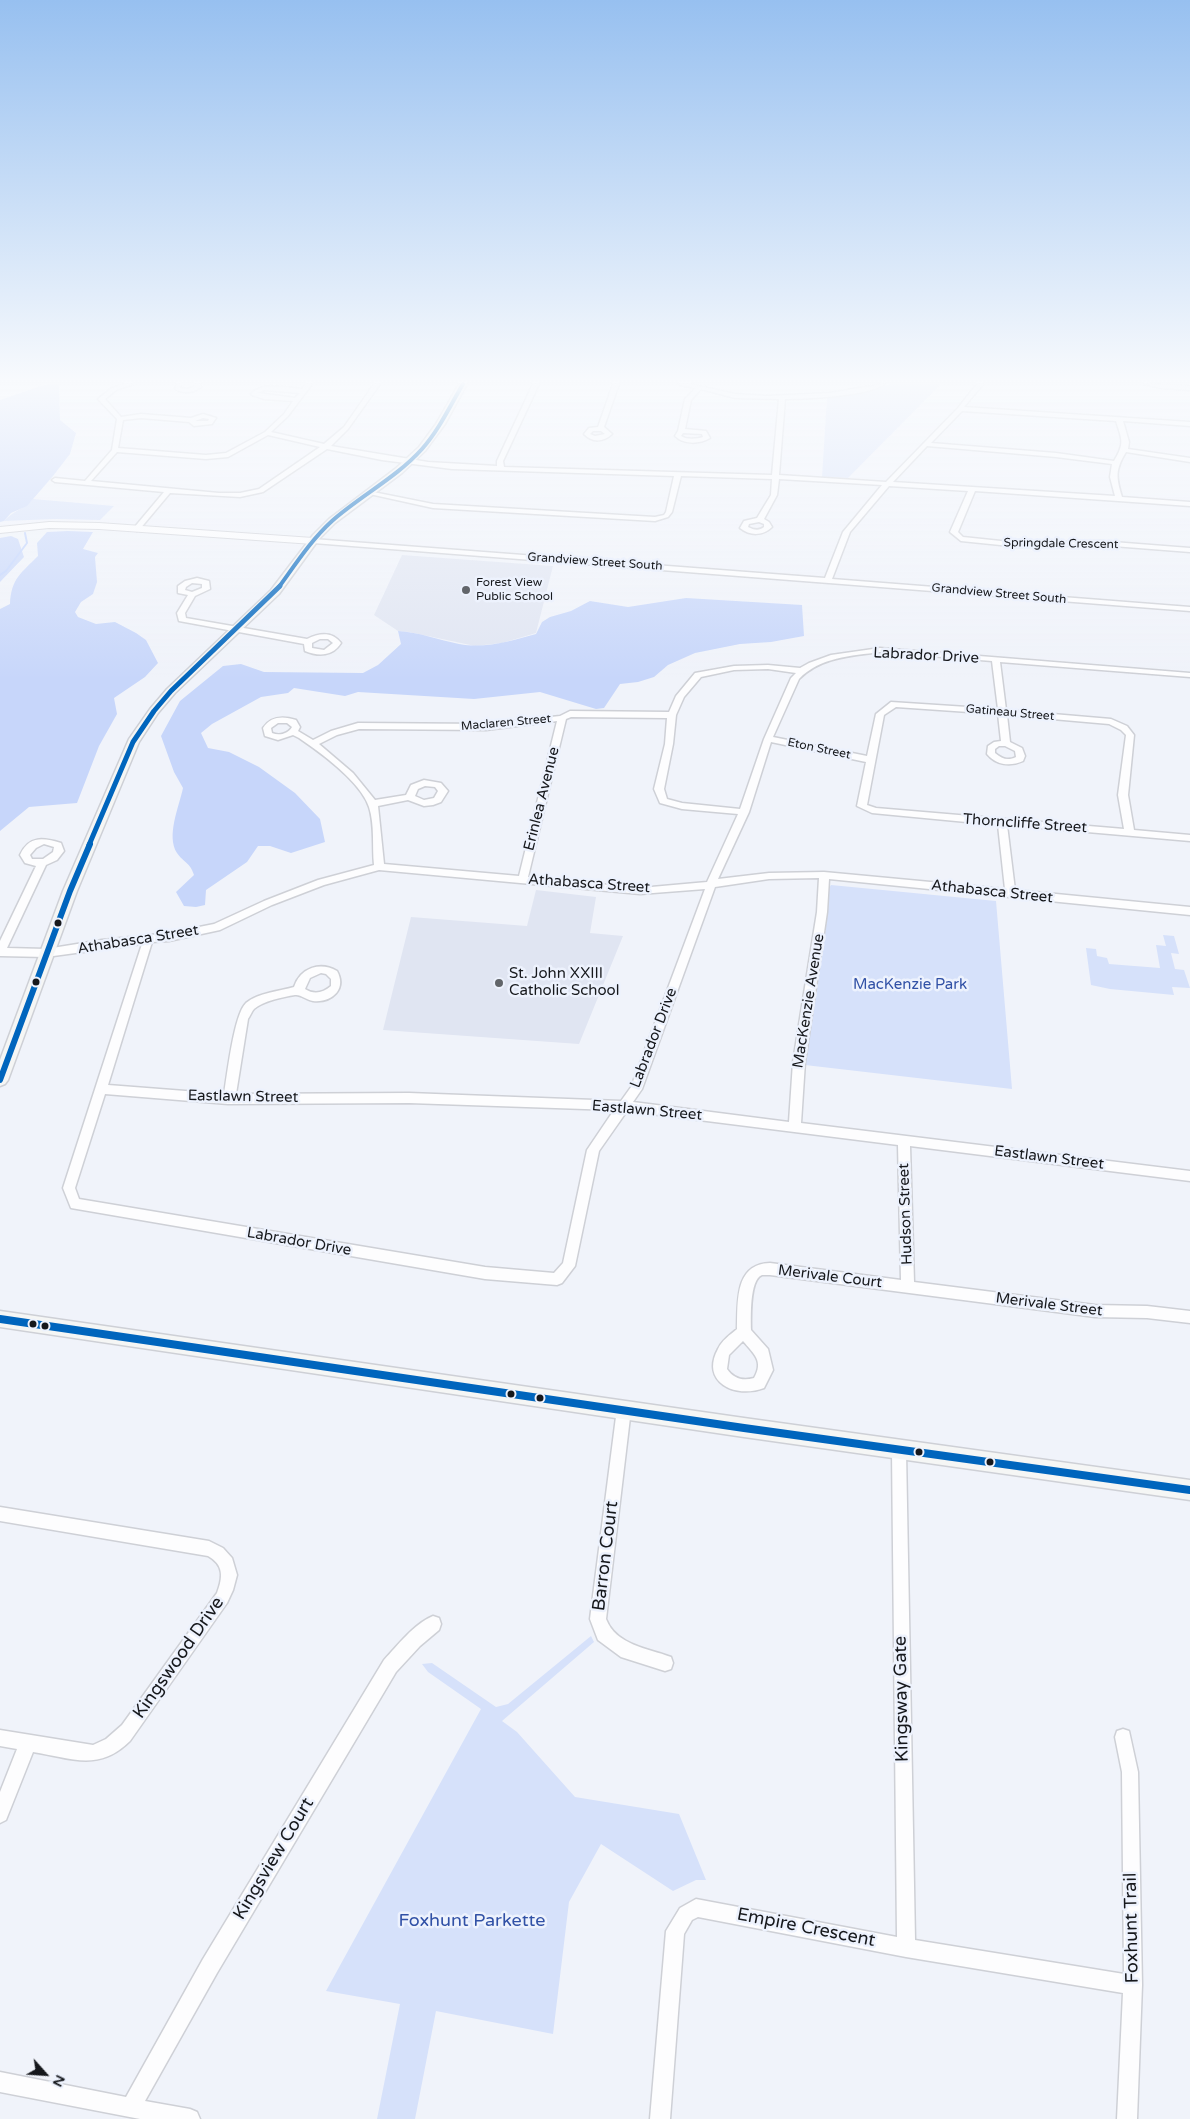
<!DOCTYPE html>
<html>
<head>
<meta charset="utf-8">
<style>
	body { margin:0 }
	#map { position:relative; width:1190px; height:2119px; overflow:hidden; background:#f0f3fa; font-family:"Varela Round",sans-serif }
	canvas { display:block }
	.north { position:absolute; left:20px; top:2049px; width:50px; height:50px; -webkit-text-stroke:4px #edf2fd; paint-order:stroke; rotate:116deg; font-size:14px; font-weight:700; line-height:20px; text-align:center; color:#16181c }
	.north::after { content:''; display:block; margin:auto; width:18px; height:22px; background:#16181c; clip-path:polygon(50% 0,100% 100%,50% 72%,0 100%) }
</style>
</head>
<body>
<div id="map">
<canvas width="1190" height="2119"></canvas>
<div class="north">N</div>
</div>
<script>
const ctx = document.querySelector('canvas').getContext('2d');
ctx.lineJoin = 'round';
function paint(path, color) { ctx.fillStyle = color; ctx.fill(path, 'evenodd'); }
function strokePath(path, color, width, dash) { ctx.strokeStyle = color; ctx.lineWidth = width; ctx.lineCap = dash ? 'butt' : 'round'; ctx.setLineDash(dash || []); ctx.stroke(path); }
function drawText(font, color, halo, rows, align = 'center') {
  ctx.font = font + ' "Varela Round",sans-serif'; ctx.lineWidth = 5; ctx.setLineDash([]); ctx.textBaseline = 'middle'; ctx.strokeStyle = halo; ctx.fillStyle = color; for (const [text, x, y, turn = 0] of rows) {
    ctx.save(); ctx.translate(x, y); ctx.rotate((+turn || 0) * Math.PI / 180); ctx.textAlign = isNaN(turn) ? turn : align; if (halo) ctx.strokeText(text, 0, 0); ctx.fillText(text, 0, 0); ctx.restore();
  }
}
paint(new Path2D(`
	M 402,555 L 553,566 L 536,633 L 502,643 L 475,646 L 409,632 L 398,631 L 374,615 Z
	M 536,890 L 596,897 L 590,933 L 623,936 L 579,1044 L 383,1030 L 411,917 L 527,926 Z`), '#e0e5f2');
paint(new Path2D(`
	M 889,384 L 941,384 L 848,478 L 822,477 L 827,396 L 871,390 Z
	M 33,499 L 114,506 L 100,520 L 55,519 L 4,521 C 13,511 24,509 33,499 Z
	M 831,885 L 996,901 L 1012,1089 L 805,1065 L 825,937 L 829,888 Z
	M 1163,935 L 1174,936 L 1179,954 L 1171,953 L 1175,969 L 1184,970 L 1190,988 L 1172,987 L 1174,995 L 1110,989 L 1091,985 L 1086,948 L 1096,949 L 1097,956 L 1107,958 L 1109,964 L 1160,968 L 1156,945 L 1166,946 Z
	M 591,1636 L 594,1642 L 502,1721 L 517,1732 L 575,1797 L 679,1814 L 706,1880 L 696,1880 L 673,1891 L 601,1844 L 569,1902 L 553,2034 L 436,2011 L 415,2119 L 377,2119 L 400,2004 L 326,1991 L 481,1709 L 428,1672 L 422,1664 L 432,1663 L 496,1707 L 508,1704 Z`), '#d6e1fa');
paint(new Path2D(`
	M 47,384 L 59,384 L 60,420 L 76,433 L 70,454 L 53,476 L 27,506 L 11,513 L 4,521 L 0,522 L 0,400 Z
	M 68,531 L 93,532 L 83,549 L 98,553 L 95,557 L 97,582 L 93,594 L 81,602 L 75,612 L 78,617 L 96,624 L 115,622 L 136,633 L 146,640 L 158,663 L 145,677 L 114,698 L 117,714 L 99,746 L 77,803 L 29,807 L 0,831 L 0,609 L 10,604 C 11,579 21,573 38,556 L 37,543 L 47,532 Z
	M 11,536 L 18,539 L 24,557 L 0,582 L 0,538 Z
	M 686,598 L 802,605 L 804,636 L 771,642 L 740,644 L 695,653 L 668,665 L 654,677 L 638,682 L 620,684 L 604,708 L 596,709 L 540,692 L 474,699 L 358,692 L 345,696 L 294,688 L 288,693 L 261,697 L 212,724 L 201,733 L 208,748 L 229,752 L 259,767 L 295,793 L 320,819 L 325,842 L 291,853 L 270,846 L 258,846 L 247,862 L 206,890 L 205,905 L 196,907 L 184,906 L 176,892 L 194,875 C 190,862 184,863 177,853 C 166,836 179,807 183,788 L 174,772 L 161,736 L 180,701 L 223,666 L 241,664 L 264,672 L 363,673 L 378,665 L 401,644 L 398,631 C 419,632 439,640 459,644 C 486,649 511,641 536,634 L 542,622 L 550,617 L 571,611 L 590,601 L 628,607 Z`), '#c7d6fa');
strokePath(new Path2D(`
	M 0,575 L 6,571 L 27,543 L 25,533`), '#bed1fd', 2);
const minor = new Path2D(`
	M 125,384 L 133,384 L 116,390 L 105,399 L 121,417 L 141,414 L 191,418 L 203,414 L 216,418 L 212,424 L 194,426 L 189,422 L 141,418 L 123,420 L 118,448 L 206,455 L 226,453 L 265,432 L 284,414 L 293,401 L 264,399 L 252,395 L 251,394 C 263,381 286,388 302,389 L 306,384 L 312,384 L 288,416 L 271,432 L 324,444 L 344,427 L 374,384 L 380,384 L 348,429 L 331,446 L 428,462 L 497,466 L 497,461 L 533,384 L 539,384 L 503,461 L 504,467 L 772,475 L 779,399 L 735,398 L 701,389 L 691,400 L 685,429 L 706,431 L 710,438 C 700,444 684,445 675,436 L 678,431 L 685,399 L 696,388 L 680,385 L 679,384 L 690,384 L 735,394 L 767,396 L 830,393 L 884,384 C 871,396 805,399 785,399 L 779,475 L 886,482 L 958,408 L 977,384 L 983,384 L 964,407 L 1190,422 L 1190,426 L 1123,421 L 1129,442 L 1128,449 L 1190,458 L 1190,462 L 1126,452 C 1115,470 1116,477 1122,497 L 1190,502 L 1190,506 L 975,491 L 958,532 L 963,537 L 1020,543 L 1100,541 L 1190,548 L 1190,552 L 1100,545 L 1020,547 L 961,541 L 950,532 L 968,491 L 889,486 L 850,532 L 832,579 L 1190,607 L 1190,611 L 313,543 L 309,541 L 313,539 L 825,578 L 843,532 L 882,485 L 779,479 L 777,495 L 764,519 L 769,522 L 772,527 C 763,536 750,536 740,528 L 744,521 L 757,518 L 771,495 L 772,479 L 681,476 L 672,512 L 668,517 L 655,521 L 433,508 L 365,493 L 368,491 L 433,504 L 655,517 L 664,515 L 666,512 L 674,476 L 452,469 L 382,460 L 327,449 L 263,492 L 240,497 L 170,493 L 139,530 L 137,531 L 133,529 L 164,492 L 55,482 L 52,480 L 55,478 L 85,481 L 112,450 L 117,419 L 98,399 L 112,388 ZM 264,390 L 300,393 L 295,398 L 258,393 ZM 962,411 L 1116,421 C 1122,440 1125,443 1114,461 L 1056,453 L 931,443 ZM 203,418 L 209,419 L 208,421 L 195,421 ZM 683,433 L 702,434 L 703,437 C 697,439 687,440 681,436 ZM 268,435 L 320,447 L 259,489 L 240,493 L 219,493 L 91,481 L 117,452 L 206,459 L 228,457 ZM 927,446 L 1056,457 L 1112,464 L 1110,477 L 1115,496 L 893,482 ZM 759,522 L 764,524 L 764,527 C 759,531 754,530 748,527 L 749,524 Z
	M 177,384 L 181,384 L 180,388 L 188,389 L 194,387 L 194,384 L 200,384 L 201,387 C 193,393 184,394 175,389 Z
	M 613,384 L 619,384 L 604,427 L 612,434 C 604,442 592,443 584,434 L 589,428 L 598,427 ZM 593,431 L 601,431 L 605,434 L 595,436 L 590,434 Z
	M 1144,384 L 1190,386 L 1190,390 L 1161,388 Z
	M 197,578 L 209,581 L 210,589 L 195,596 L 185,613 L 186,618 L 307,639 C 319,633 332,631 341,643 C 333,656 319,657 305,651 L 304,644 L 179,621 L 177,613 L 188,595 L 178,593 L 178,586 L 185,581 ZM 192,583 L 202,584 L 202,588 L 192,592 L 185,590 L 186,587 ZM 320,639 L 328,639 L 333,643 L 324,650 L 312,648 L 312,643 Z
	M 880,648 L 1190,673 L 1190,677 L 1000,662 L 1006,710 L 1111,719 L 1127,726 L 1134,735 L 1128,795 L 1134,830 L 1190,835 L 1190,841 L 1007,825 L 1015,890 L 1190,907 L 1190,915 L 829,879 L 827,912 L 805,1062 L 801,1123 L 1190,1171 L 1190,1181 L 910,1146 L 914,1282 L 1095,1305 L 1147,1306 L 1190,1311 L 1190,1323 L 1147,1318 L 1095,1317 L 770,1275 C 769,1275 763,1275 762,1275 C 749,1280 751,1319 751,1330 L 768,1349 L 773,1370 L 764,1388 C 735,1399 700,1382 718,1349 C 722,1340 730,1335 737,1329 C 738,1303 734,1264 770,1263 L 901,1280 L 898,1145 L 627,1111 L 599,1151 L 575,1266 L 562,1283 L 557,1285 L 485,1279 L 71,1208 L 63,1188 L 142,944 L 46,957 L 0,956 L 0,941 L 36,866 L 25,863 L 20,855 C 29,835 44,838 61,843 L 64,851 L 57,860 L 46,865 L 7,948 L 46,949 L 102,940 L 169,933 L 214,924 L 264,901 L 318,880 L 374,865 C 372,847 375,825 369,807 C 361,782 321,753 299,738 L 293,735 L 278,740 L 265,736 L 263,728 C 271,716 283,716 296,720 L 300,727 L 298,731 L 313,740 L 331,731 L 358,723 L 486,724 L 560,716 L 570,711 L 669,712 L 676,696 L 695,673 L 734,666 L 768,665 L 800,668 L 809,663 L 831,655 ZM 880,652 L 992,661 L 998,709 L 891,702 L 876,714 L 867,756 L 773,737 L 799,679 C 820,657 851,656 880,652 ZM 768,669 L 796,673 L 791,678 L 764,739 L 740,809 L 682,803 L 667,799 L 664,789 L 673,744 L 676,715 L 684,697 L 701,677 L 734,670 ZM 896,707 L 998,714 L 1001,741 L 994,742 L 988,746 L 987,754 C 996,765 1010,767 1023,761 L 1025,756 L 1022,748 L 1010,742 L 1007,715 L 1109,724 L 1121,730 L 1126,735 L 1118,795 L 1124,829 L 876,808 L 867,805 L 884,715 ZM 571,717 L 667,718 L 665,744 L 654,789 L 660,803 L 682,809 L 738,814 L 707,882 L 640,888 L 528,877 L 566,719 ZM 557,721 L 519,876 L 384,864 L 378,806 L 408,800 L 424,806 L 433,805 L 441,802 L 448,791 L 441,783 L 424,780 L 411,785 L 406,795 L 375,800 L 353,773 L 319,744 L 337,735 L 359,729 L 486,730 ZM 278,723 L 287,723 L 292,727 C 288,734 279,736 272,733 L 271,728 ZM 771,742 L 866,762 L 857,806 L 872,813 L 998,825 L 1005,889 L 824,872 L 769,873 L 718,879 L 749,812 ZM 999,746 L 1005,746 L 1015,751 L 1016,757 C 1008,761 1002,759 995,753 L 995,749 ZM 425,786 L 435,787 L 438,791 L 434,798 L 424,800 L 415,796 L 418,789 ZM 44,844 L 54,847 L 53,852 L 43,859 L 32,859 L 30,855 L 36,848 ZM 379,870 L 640,894 L 705,889 L 631,1087 L 621,1101 L 409,1093 L 236,1094 L 248,1019 C 250,1016 252,1011 254,1009 C 263,1001 283,997 295,995 C 300,994 307,1000 313,1001 C 332,1003 347,989 337,971 C 320,961 300,968 294,987 C 280,991 258,993 246,1003 C 234,1014 227,1076 224,1094 L 108,1085 L 152,942 L 169,941 L 220,930 L 272,905 L 324,885 ZM 819,878 L 817,912 L 793,1062 L 789,1122 L 633,1102 L 642,1089 L 715,887 L 769,879 ZM 321,973 L 326,974 L 331,979 L 331,986 C 323,993 314,995 305,989 L 310,978 ZM 105,1094 L 228,1104 L 409,1103 L 614,1110 L 587,1150 L 563,1263 L 554,1273 L 485,1267 L 79,1199 L 75,1188 ZM 743,1341 C 754,1354 764,1361 754,1378 C 743,1381 734,1379 727,1369 L 729,1355 Z
	M 624,1402 L 629,1404 L 631,1409 L 606,1619 C 616,1645 647,1648 671,1657 L 673,1663 L 671,1669 L 665,1671 L 621,1657 L 598,1640 L 590,1619 L 617,1409 L 619,1404 Z
	M 899,1444 L 904,1446 L 906,1451 L 915,1940 L 1124,1974 L 1122,1772 L 1115,1737 L 1117,1731 L 1123,1729 L 1129,1731 L 1138,1772 L 1142,1985 L 1137,2119 L 1117,2119 L 1123,1993 L 906,1957 L 698,1917 L 692,1920 L 684,1934 L 670,2119 L 650,2119 L 666,1931 L 680,1908 L 696,1899 L 897,1937 L 892,1451 L 894,1446 Z
	M 0,1507 L 209,1541 L 223,1548 L 232,1558 L 237,1575 L 233,1590 L 227,1603 L 130,1741 C 99,1772 71,1758 33,1752 L 6,1820 L 0,1823 L 0,1792 L 17,1749 L 0,1746 L 0,1730 L 93,1745 L 106,1739 L 122,1725 L 217,1593 C 223,1577 224,1565 208,1556 L 0,1521 Z
	M 433,1616 L 439,1618 L 441,1624 L 439,1630 L 420,1646 L 396,1672 L 217,1973 L 145,2101 L 190,2109 L 197,2112 L 200,2119 L 140,2119 L 0,2092 L 0,2072 L 126,2097 L 203,1959 L 384,1660 C 398,1645 414,1624 433,1616 Z`);
const tertiary = new Path2D(`
	M 49,522 L 99,523 L 313,538 L 317,541 L 313,544 L 99,529 L 49,528 L 0,533 L 0,527 Z`);
const secondary = new Path2D(`
	M 459,384 L 467,384 L 445,424 L 425,451 L 402,473 L 335,523 L 319,539 L 279,594 L 175,693 L 158,713 L 139,742 L 77,891 L 8,1080 L 5,1084 L 0,1086 L 0,1060 L 63,891 L 129,739 L 150,709 L 167,689 L 271,590 L 313,535 L 329,519 L 395,469 L 419,447 L 436,424 Z
	M 0,1311 L 744,1418 L 1190,1480 L 1190,1500 L 744,1437 L 0,1327 Z`);
strokePath(minor, '#ced0d6', 3);
strokePath(tertiary, '#ced0d6', 2);
strokePath(secondary, '#ced0d6', 3);
paint(minor, '#fdfdfe');
paint(tertiary, '#fdfdfe');
paint(secondary, '#f5f6f5');
strokePath(new Path2D(`
	M 279,587 C 295,565 311,540 332,521 C 360,496 396,478 422,449 C 439,430 450,406 463,384`), '#0065bd', 4);
strokePath(new Path2D(`
	M 89,845 L 133,742 L 154,711 L 171,691 L 280,586`), '#0065bd', 5);
strokePath(new Path2D(`
	M 0,1080 L 70,891 L 90,844`), '#0065bd', 6);
strokePath(new Path2D(`
	M 0,1319 L 744,1428 L 1190,1490`), '#0065bd', 8);
const sky = ctx.createLinearGradient(0, 0, 0, 680);
sky.addColorStop(0, '#97c0f0');
sky.addColorStop(0.56, '#f8fafd');
sky.addColorStop(1, '#f8fafd00');
ctx.fillStyle = sky;
ctx.fillRect(0, 0, 1190, 680);
for (const [x, y, r, color] of [
	[466,590,5,"#62656a"],
	[58,923,4.5,"#16181c"],
	[36,982,4.5,"#16181c"],
	[499,983,5,"#62656a"],
	[33,1324,4.5,"#16181c"],
	[45,1326,4.5,"#16181c"],
	[511,1394,4.5,"#16181c"],
	[540,1398,4.5,"#16181c"],
	[919,1452,4.5,"#16181c"],
	[990,1462,4.5,"#16181c"]
]) { const dot = new Path2D(); dot.arc(x, y, r, 0, 2 * Math.PI); ctx.fillStyle = color; ctx.fill(dot); strokePath(dot, '#edf2fd', 2); }
drawText('12px', '#16181c', '#edf2fd', [
	["Springdale Crescent",1061,544,1],
	["Grandview Street South",595,562,4],
	["Grandview Street South",999,594,5],
	["Gatineau Street",1010,713,5],
	["Maclaren Street",506,723,-5],
	["Eton Street",819,749,12]
]);
drawText('12px', '#16181c', '#edf2fd', [
	["Forest View",476,583],
	["Public School",476,597]
], 'left');
drawText('15px', '#16181c', '#edf2fd', [
	["Labrador Drive",926,656,3],
	["Erinlea Avenue",542,799,-76],
	["Thorncliffe Street",1025,824,4],
	["Athabasca Street",589,884,4],
	["Athabasca Street",992,892,6],
	["Athabasca Street",138,940,-9],
	["MacKenzie Avenue",809,1001,-81],
	["Labrador Drive",654,1038,-69],
	["Eastlawn Street",243,1097,1],
	["Eastlawn Street",647,1111,5],
	["Eastlawn Street",1049,1158,7],
	["Hudson Street",906,1214,-92],
	["Labrador Drive",299,1242,10],
	["Merivale Court",830,1277,7],
	["Merivale Street",1049,1305,7]
]);
drawText('15px', '#16181c', '#edf2fd', [
	["St. John XXIII",509,974],
	["Catholic School",509,991]
], 'left');
drawText('15px', '#3151a6', '#edf2fd', [
	["MacKenzie Park",910,985]
]);
drawText('18px', '#16181c', '#edf2fd', [
	["Barron Court",606,1556,-83],
	["Kingswood Drive",179,1658,-55],
	["Kingsway Gate",902,1699,-91],
	["Kingsview Court",274,1859,-59],
	["Empire Crescent",806,1928,11],
	["Foxhunt Trail",1132,1928,-91]
]);
drawText('18px', '#3151a6', '#edf2fd', [
	["Foxhunt Parkette",472,1921]
]);
</script>
</body>
</html>
